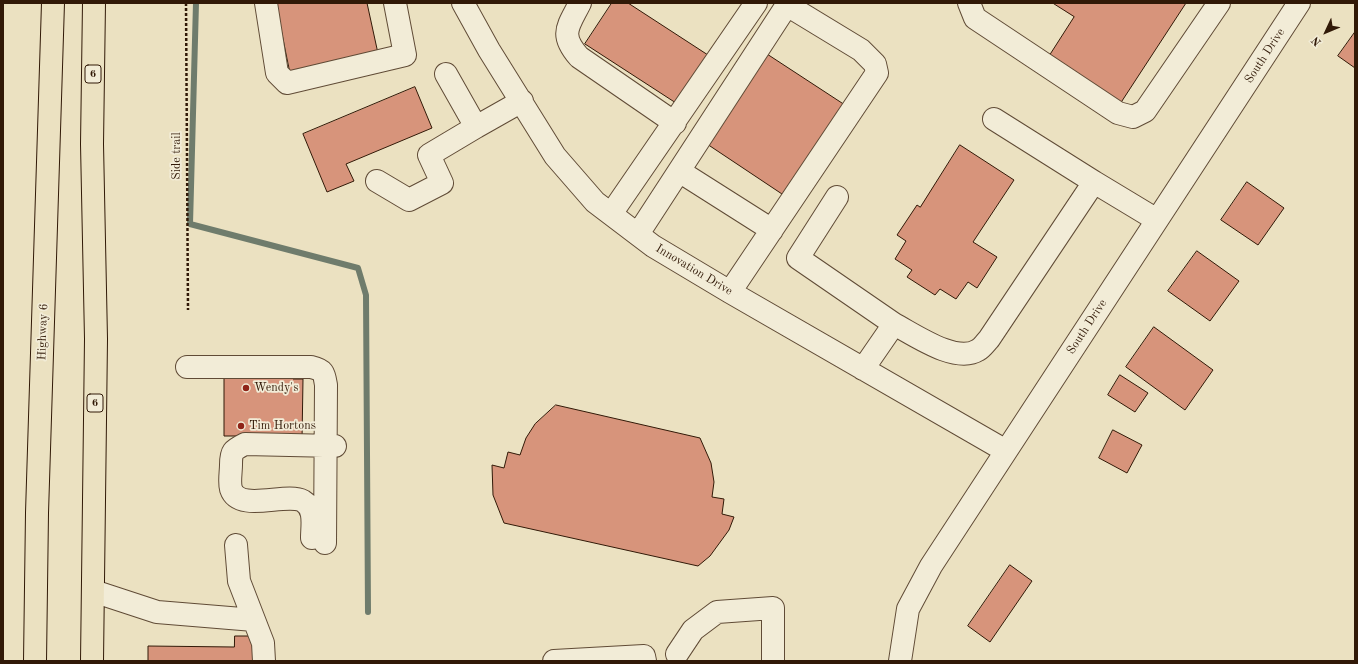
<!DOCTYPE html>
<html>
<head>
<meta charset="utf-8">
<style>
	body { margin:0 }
	#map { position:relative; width:1358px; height:664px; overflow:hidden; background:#ebe1c1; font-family:"Old Standard TT",serif }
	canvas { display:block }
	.frame { position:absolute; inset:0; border:4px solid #311907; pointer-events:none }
	.north { position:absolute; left:1306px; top:12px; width:40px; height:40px; -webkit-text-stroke:3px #f2ecd7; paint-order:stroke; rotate:226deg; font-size:11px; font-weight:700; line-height:16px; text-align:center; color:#311907 }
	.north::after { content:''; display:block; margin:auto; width:14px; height:18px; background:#311907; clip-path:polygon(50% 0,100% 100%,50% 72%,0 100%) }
</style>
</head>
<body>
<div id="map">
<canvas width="1358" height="664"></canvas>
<div class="frame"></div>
<div class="north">N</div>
</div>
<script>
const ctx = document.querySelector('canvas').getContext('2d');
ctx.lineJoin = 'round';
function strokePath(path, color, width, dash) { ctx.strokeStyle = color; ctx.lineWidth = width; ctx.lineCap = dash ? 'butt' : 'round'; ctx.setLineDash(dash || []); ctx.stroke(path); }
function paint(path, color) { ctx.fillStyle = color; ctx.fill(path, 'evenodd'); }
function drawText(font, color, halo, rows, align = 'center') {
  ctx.font = font + ' "Old Standard TT",serif'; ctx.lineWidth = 3.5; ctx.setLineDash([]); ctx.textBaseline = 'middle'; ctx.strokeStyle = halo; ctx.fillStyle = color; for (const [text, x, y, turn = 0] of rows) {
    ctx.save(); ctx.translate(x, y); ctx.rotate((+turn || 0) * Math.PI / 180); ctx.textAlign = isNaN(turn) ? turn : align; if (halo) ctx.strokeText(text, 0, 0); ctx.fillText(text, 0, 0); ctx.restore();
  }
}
strokePath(new Path2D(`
	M 196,3 L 190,224 L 358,268 L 366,295 L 368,612`), '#6f7c6c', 6);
const building = new Path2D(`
	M 276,3 L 367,3 L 379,58 L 291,76 Z
	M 612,3 L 628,3 L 708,55 L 676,103 L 585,44 Z
	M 1053,3 L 1186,3 L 1120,104 L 1049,56 L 1074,17 Z
	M 1355,32 L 1355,68 L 1338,56 Z
	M 767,54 L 845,105 L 785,196 L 707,144 Z
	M 415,87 L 432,128 L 346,164 L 354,181 L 327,192 L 303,134 Z
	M 960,145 L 1014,180 L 973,242 L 997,257 L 977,288 L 968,282 L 956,299 L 940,289 L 935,295 L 907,277 L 912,270 L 895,259 L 906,241 L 897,235 L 917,205 L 920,207 Z
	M 1247,182 L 1284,208 L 1258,245 L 1221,220 Z
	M 1197,251 L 1239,281 L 1210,321 L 1168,291 Z
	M 1154,327 L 1213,370 L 1185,410 L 1126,367 Z
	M 250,360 L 293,360 L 293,379 L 303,379 L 302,440 L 249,436 L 224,436 L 224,378 L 250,378 Z
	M 1120,375 L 1148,393 L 1135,412 L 1108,395 Z
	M 556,405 L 700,438 L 711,463 L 714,482 L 712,497 L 724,499 L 722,514 L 734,517 L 729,530 L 710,556 L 698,566 L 504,523 L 493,495 L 492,465 L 504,468 L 508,452 L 520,455 L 526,438 L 535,424 Z
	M 1113,430 L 1142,445 L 1127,473 L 1099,458 Z
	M 1010,565 L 1032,581 L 990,642 L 968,626 Z
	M 235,636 L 253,636 L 253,661 L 148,661 L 148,646 L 234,647 Z`);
paint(building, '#d7947b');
strokePath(building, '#311907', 1);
const minor = new Path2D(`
	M 266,3 L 277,73 L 287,83 L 405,55 L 395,3
	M 463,3 L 489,50 L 555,156 L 595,202 L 653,246 L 730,292 L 1006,451
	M 580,3 C 568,27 559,34 579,57 L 675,123
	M 969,3 L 975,18 L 1118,113 L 1133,117 L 1145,111 L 1219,3
	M 446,74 L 476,127 L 522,101
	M 679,171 L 772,230
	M 377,181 L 409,200 L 442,183 L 429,155 L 476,127
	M 1094,182 L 1157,220
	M 837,197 L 798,258 L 894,324 L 863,369
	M 611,214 L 756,3
	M 638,234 L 787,5 L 861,50 L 875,64 L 877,73 L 730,292
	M 894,324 C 915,335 956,364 978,350 C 982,348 986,342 989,339 L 1094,182 L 994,119
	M 187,367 L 311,367 C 324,370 324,373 326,385 L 325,543
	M 312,538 C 312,525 316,509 303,501 C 286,492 239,513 231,489 C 229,482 231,472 231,465 C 231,451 233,450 245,444 L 335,446
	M 236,545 L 239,581 L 263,643 L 264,661
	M 93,591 L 157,612 L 254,620
	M 677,654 L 693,630 L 717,612 L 773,608 L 773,661
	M 554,661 L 644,656 L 645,661
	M 900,661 L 908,609 L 931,566 L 1299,3`);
const highway = new Path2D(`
	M 35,661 L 37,513 L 53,3
	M 92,661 L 96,339 L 92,144 L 94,3`);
strokePath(minor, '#604b36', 24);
strokePath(highway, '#311907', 24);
strokePath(new Path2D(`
	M 186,3 L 188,310`), '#311907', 2.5, [3, 2]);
strokePath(minor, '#f2ecd7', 22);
strokePath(highway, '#ebe1c1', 22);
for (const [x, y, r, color] of [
	[246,388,4,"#8f2418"],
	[241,426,4,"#8f2418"]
]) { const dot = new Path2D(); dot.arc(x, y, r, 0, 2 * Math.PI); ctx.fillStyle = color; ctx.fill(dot); strokePath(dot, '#f2ecd7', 1.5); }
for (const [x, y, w] of [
	[93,74,16],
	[95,403,16]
]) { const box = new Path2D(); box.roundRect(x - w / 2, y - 9, w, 18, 3); ctx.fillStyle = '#f2ecd7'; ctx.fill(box); strokePath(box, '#311907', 1); }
drawText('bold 11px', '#311907', null, [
	["6",93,74],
	["6",95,403]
]);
drawText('12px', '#311907', '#f2ecd7', [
	["South Drive",1265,56,-57],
	["Side trail",177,156,-90],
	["Innovation Drive",694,270,31],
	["South Drive",1087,327,-57],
	["Highway 6",43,332,-88]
]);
drawText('12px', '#311907', '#f2ecd7', [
	["Wendy's",254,388],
	["Tim Hortons",249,426]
], 'left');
</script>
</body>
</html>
